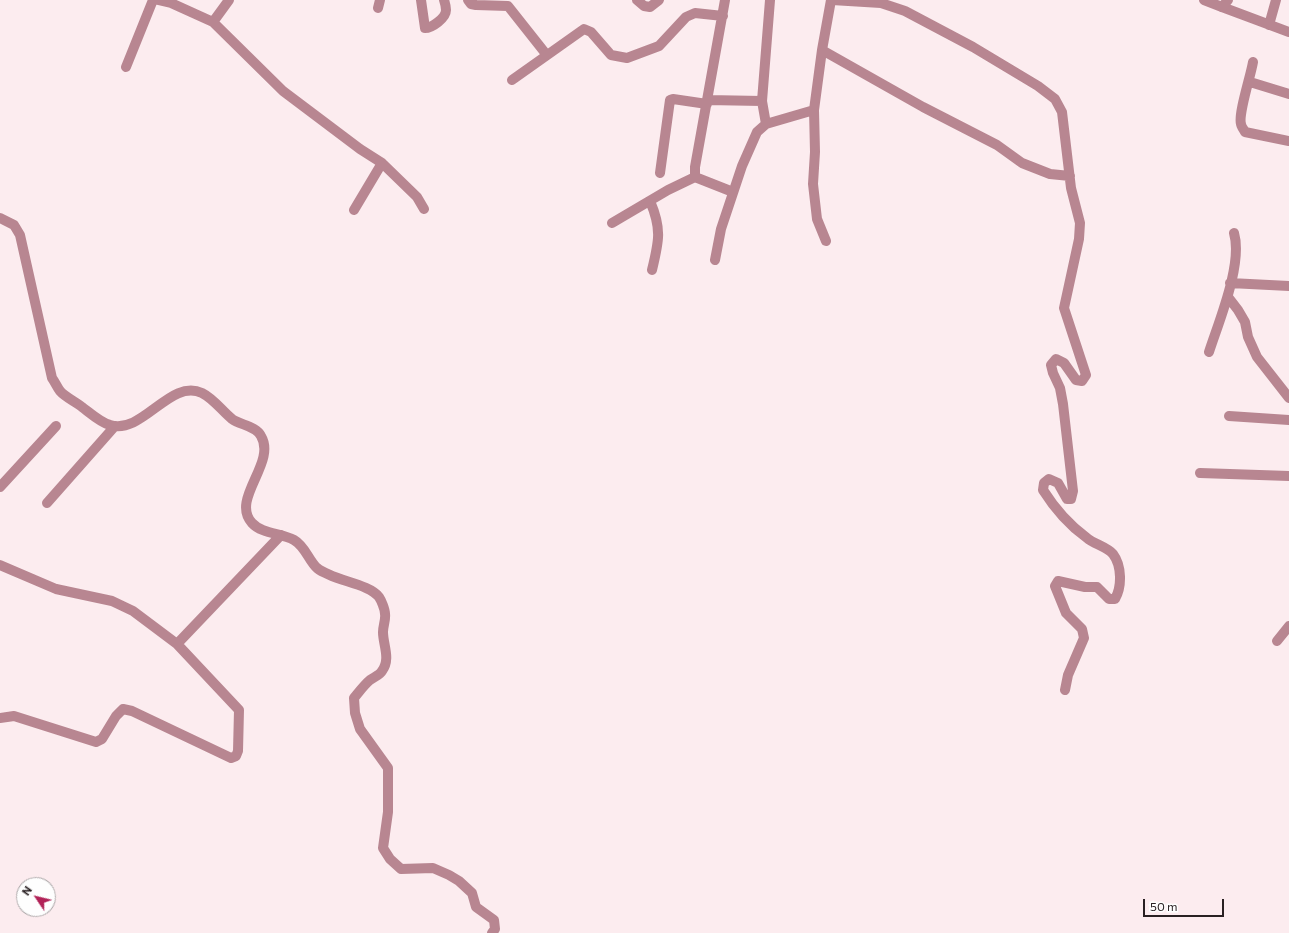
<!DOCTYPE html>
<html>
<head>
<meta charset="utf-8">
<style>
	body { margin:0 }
	#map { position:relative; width:1289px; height:933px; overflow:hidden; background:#fcecef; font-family:Commissioner,sans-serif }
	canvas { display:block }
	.north { position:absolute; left:16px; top:877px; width:40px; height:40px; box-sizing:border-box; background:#fefefe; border:1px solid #a9a5a6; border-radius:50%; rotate:305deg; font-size:11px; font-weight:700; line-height:16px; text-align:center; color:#292022 }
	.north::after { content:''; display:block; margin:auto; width:14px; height:18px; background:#b12257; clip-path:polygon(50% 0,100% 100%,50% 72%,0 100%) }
	.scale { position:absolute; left:1143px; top:899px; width:81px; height:18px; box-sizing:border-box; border:2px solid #292022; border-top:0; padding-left:5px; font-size:12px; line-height:14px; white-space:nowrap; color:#292022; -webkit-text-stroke:3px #fefefe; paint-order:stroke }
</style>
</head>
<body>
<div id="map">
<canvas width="1289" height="933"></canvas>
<div class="north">N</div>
<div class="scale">50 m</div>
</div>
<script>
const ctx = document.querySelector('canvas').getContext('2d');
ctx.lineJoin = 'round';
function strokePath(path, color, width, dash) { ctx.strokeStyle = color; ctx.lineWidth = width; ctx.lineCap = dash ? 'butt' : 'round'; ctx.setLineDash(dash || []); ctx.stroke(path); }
strokePath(new Path2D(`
	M 158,0 L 171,3 L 213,22 L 283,91 L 360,149 L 382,163 L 417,197 L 424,209
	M 421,0 L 425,28 C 432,28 446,18 446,10 C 446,7 445,3 444,0
	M 468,0 L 471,4 L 476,5 L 508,6 L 546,54
	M 637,0 L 644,6 L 650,7 L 659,0
	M 832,0 L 881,3 L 905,11 L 973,47 L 1038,86 L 1055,99 L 1062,112 L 1071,188 L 1080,223 L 1079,239 L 1064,308 L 1086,375 L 1082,381 L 1076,380 L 1064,363 L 1056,359 L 1051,365 L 1053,373 L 1060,388 L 1063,404 L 1073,491 L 1071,499 L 1067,499 L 1058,483 L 1049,479 L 1044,483 L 1043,490 C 1055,509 1069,525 1087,538 C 1094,544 1107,547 1113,554 C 1122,566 1122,587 1115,599 L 1109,599 L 1097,587 L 1085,587 L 1058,581 L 1055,586 L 1066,613 L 1082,629 L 1084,638 L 1068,675 L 1065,690
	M 1222,7 L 1289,32
	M 378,8 L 380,0
	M 213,22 L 229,0
	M 1269,25 L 1276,0
	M 822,50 L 923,107 L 997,145 L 1022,163 L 1050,174 L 1070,176
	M 1253,62 C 1251,75 1238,114 1241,124 C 1241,126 1244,130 1245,132 L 1289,141
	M 126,67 L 153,0
	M 512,80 L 584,29 L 591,32 L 611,55 L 627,58 L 659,46 L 686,17 L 695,13 L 723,16
	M 1250,82 L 1289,94
	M 707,100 L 762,101 L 770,0
	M 762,101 L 766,124 L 814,110
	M 660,173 L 670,100 L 673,99 L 707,104
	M 695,177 L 733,192
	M 650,201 C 662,229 659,241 652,270
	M 354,210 L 382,163
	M 0,218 L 14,225 L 20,235 L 52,378 C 55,382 57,387 60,391 C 65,397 76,402 82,407 C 90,413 101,423 110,425 C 143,435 170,378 202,393 C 214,399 222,411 232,419 C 240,425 256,426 261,436 C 277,463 230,499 252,523 C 262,534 281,533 294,540 C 305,546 309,561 317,568 C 333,581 368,583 379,597 C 381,600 385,609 385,614 C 386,619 383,626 383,632 C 383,645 391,659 382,671 C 380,675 374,677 370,680 C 364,685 359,692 354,698 L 355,713 L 360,729 L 388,768 L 388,812 L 383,848 L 390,859 L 401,869 L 433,868 L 449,875 L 459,881 L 472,893 L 476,907 L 494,920 L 495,929 L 492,933
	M 612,223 L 668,190 L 695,177 L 695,167 L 725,0
	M 826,241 L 817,219 L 813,184 L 815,152 L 814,110 L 822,50 L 831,0
	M 715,260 L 721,229 L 742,166 L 757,132 L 766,124
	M 1230,283 L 1289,286
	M 1228,297 L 1238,310 L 1245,322 L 1248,337 L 1257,357 L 1289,398
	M 1209,352 C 1219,321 1243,264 1234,233
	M 1229,416 L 1289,420
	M 1200,473 L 1289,476
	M 0,487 L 56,426
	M 47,503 L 115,426
	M 0,565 L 56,589 L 112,601 L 133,611 L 177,644 L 239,710 L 238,751 L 236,756 L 231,758 L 132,711 L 123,709 L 116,716 L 102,739 L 96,742 L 14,716 L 0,718
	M 1277,641 L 1289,626
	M 177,644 L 281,535`), '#b88691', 10);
strokePath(new Path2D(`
	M 1204,0 L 1222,7 L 1228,0`), '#b88691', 10);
</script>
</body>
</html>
